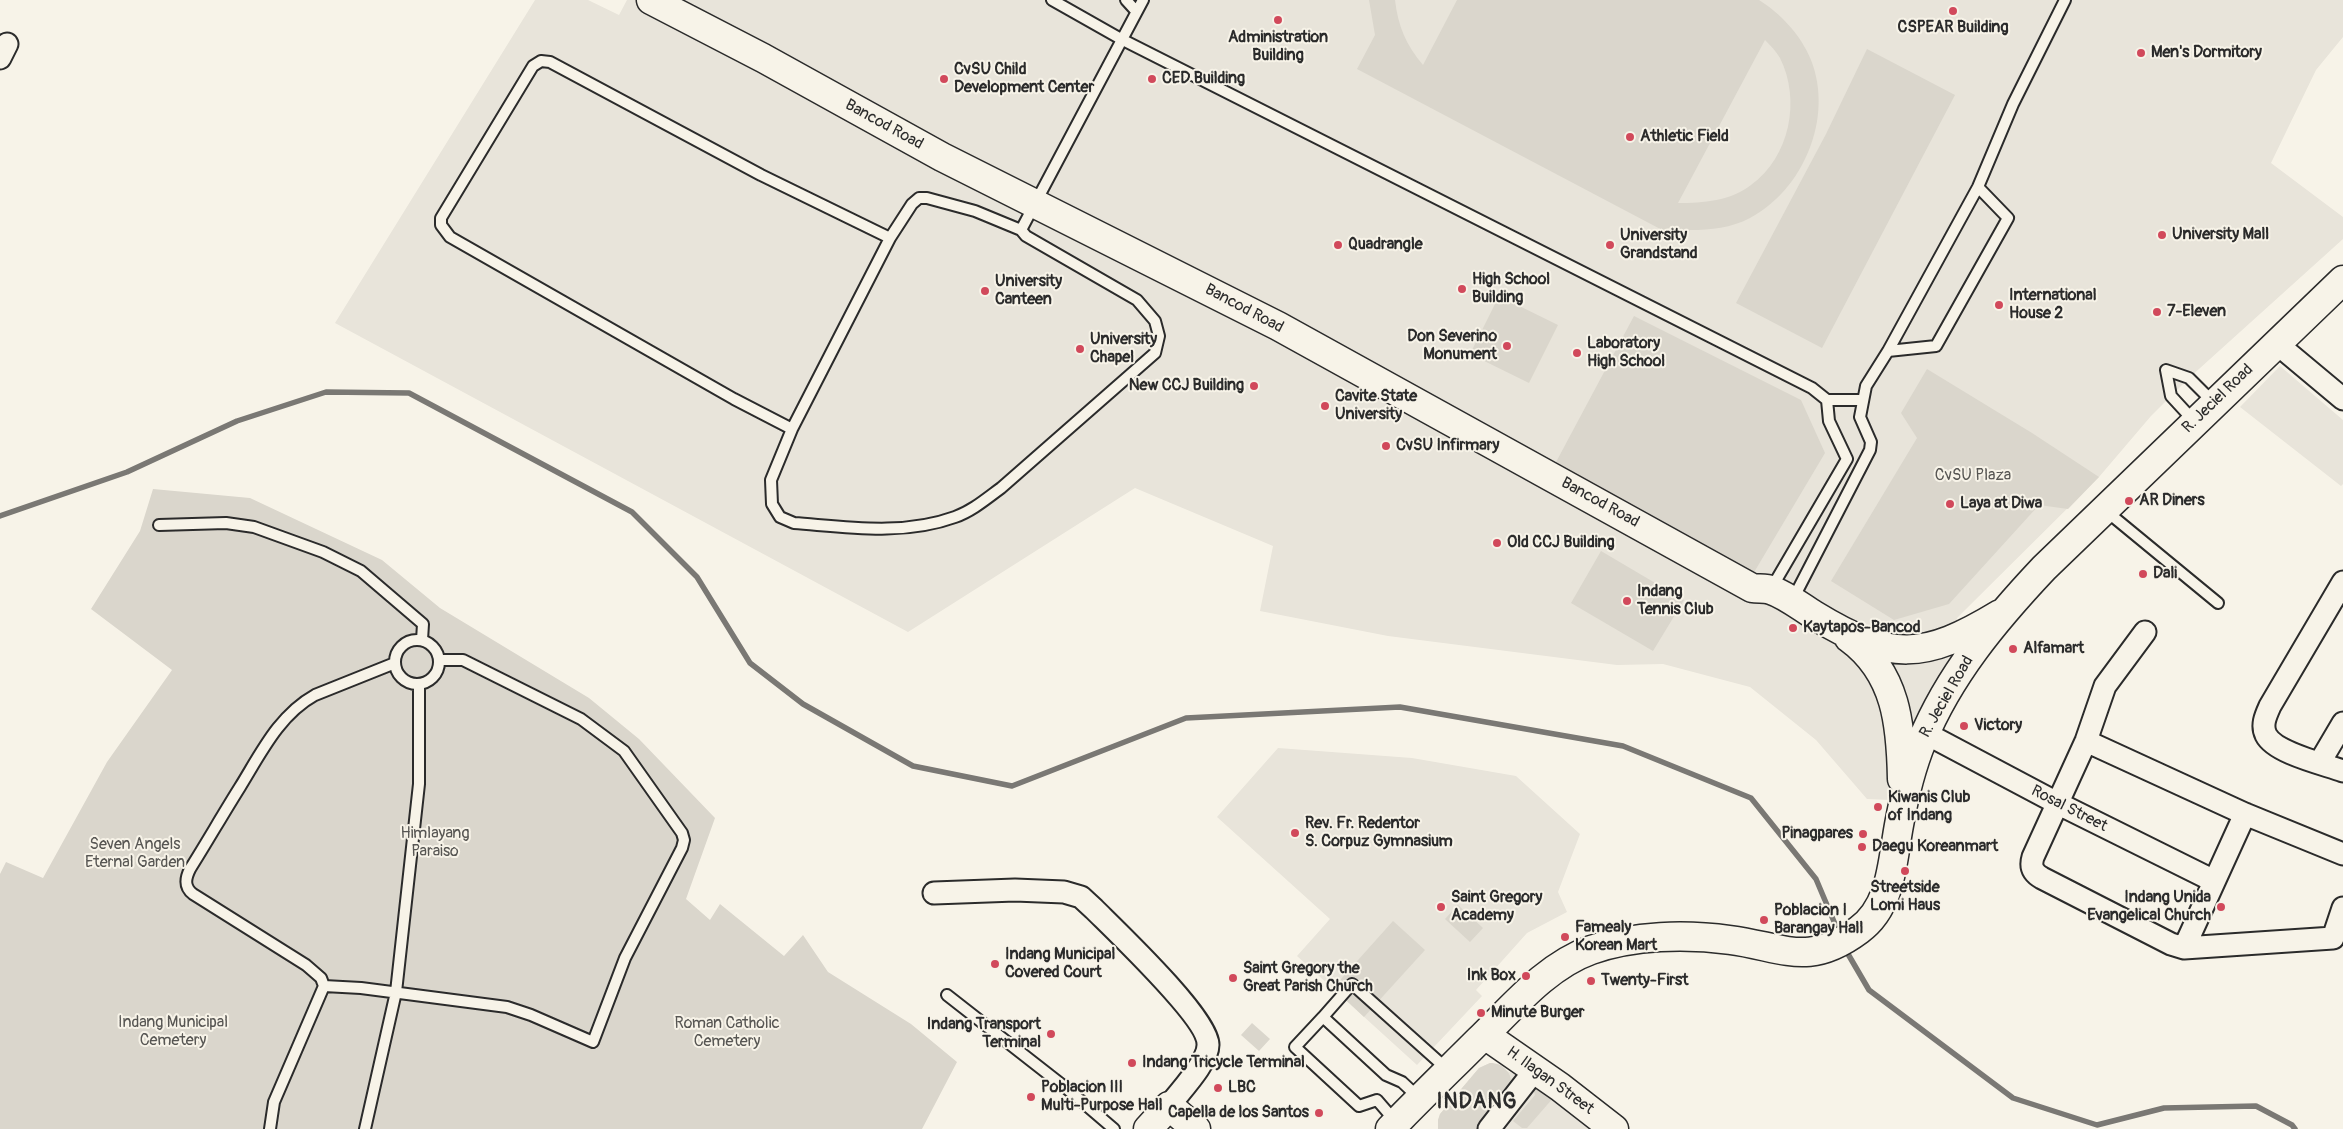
<!DOCTYPE html>
<html>
<head>
<meta charset="utf-8">
<style>
	body { margin:0 }
	canvas { display:block; background:#f7f3e8 }
</style>
</head>
<body>
<canvas width="2343" height="1129"></canvas>
<script>
const ctx = document.querySelector('canvas').getContext('2d');
ctx.lineJoin = 'round';
function paint(path, color) { ctx.fillStyle = color; ctx.fill(path, 'evenodd'); }
function strokePath(path, color, width, dash) { ctx.strokeStyle = color; ctx.lineWidth = width; ctx.lineCap = dash ? 'butt' : 'round'; ctx.setLineDash(dash || []); ctx.stroke(path); }
function drawText(font, color, halo, rows, align = 'center') {
  ctx.font = font + ' Pangolin,sans-serif'; ctx.lineWidth = 4; ctx.setLineDash([]); ctx.textBaseline = 'middle'; ctx.strokeStyle = halo; ctx.fillStyle = color; for (const [text, x, y, turn = 0] of rows) {
    ctx.save(); ctx.translate(x, y); ctx.rotate((+turn || 0) * Math.PI / 180); ctx.textAlign = isNaN(turn) ? turn : align; if (halo) ctx.strokeText(text, 0, 0); ctx.fillText(text, 0, 0); ctx.restore();
  }
}
paint(new Path2D(`
	M 535,0 L 588,0 L 619,15 L 627,0 L 2343,0 L 2343,37 L 2316,70 L 2271,163 L 2343,217 L 2343,239 L 2189,378 L 2151,416 L 2099,477 L 1957,618 L 1953,660 L 1891,800 L 1867,799 L 1816,740 L 1750,687 L 1663,664 L 1617,665 L 1388,636 L 1260,611 L 1273,546 L 1135,488 L 908,632 L 335,323 Z
	M 2280,366 L 2343,420 L 2343,484 L 2341,486 L 2240,407 Z
	M 1278,748 L 1412,758 L 1516,776 L 1580,834 L 1558,892 L 1567,912 L 1527,933 L 1476,990 L 1482,996 L 1417,1065 L 1297,956 L 1330,919 L 1217,817 Z
	M 1490,1063 L 1501,1065 L 1507,1071 L 1540,1084 L 1591,1129 L 1439,1129 L 1438,1120 L 1440,1114 L 1479,1068 Z`), '#e8e4da');
paint(new Path2D(`
	M 1369,0 L 1395,0 C 1398,26 1406,45 1423,65 L 1457,0 L 1759,0 C 1781,14 1801,35 1811,60 C 1834,118 1803,190 1750,218 C 1731,228 1711,230 1690,230 L 1683,241 L 1357,69 L 1375,35 ZM 1765,40 C 1770,45 1776,51 1780,58 C 1801,100 1790,157 1751,185 C 1731,201 1703,203 1678,203 Z
	M 1867,49 L 1955,95 L 1822,348 L 1736,303 L 1826,134 Z
	M 1499,296 L 1558,325 L 1529,383 L 1470,354 Z
	M 1634,316 L 1801,400 L 1825,453 L 1753,574 L 1555,464 Z
	M 1927,369 L 2032,433 L 2099,477 L 2068,509 L 2039,505 L 1949,604 L 1894,620 L 1831,581 L 1917,438 L 1901,413 Z
	M 153,489 L 250,498 L 382,560 L 440,608 L 589,698 L 639,739 L 715,818 L 686,899 L 710,920 L 720,904 L 784,956 L 803,935 L 828,972 L 911,1024 L 957,1062 L 922,1129 L 0,1129 L 0,874 L 6,862 L 43,878 L 107,762 L 172,670 L 91,609 L 140,531 Z
	M 1601,551 L 1684,600 L 1653,651 L 1571,603 Z
	M 1458,905 L 1483,928 L 1470,942 L 1445,919 Z
	M 1393,921 L 1425,950 L 1364,1017 L 1333,988 Z
	M 1252,1023 L 1270,1039 L 1259,1051 L 1241,1035 Z
	M 1490,1063 C 1497,1063 1502,1065 1507,1071 C 1522,1087 1488,1117 1478,1129 L 1438,1129 L 1438,1120 L 1440,1114 L 1479,1068 Z
	M 1540,1084 L 1554,1097 L 1527,1128 L 1522,1128 L 1513,1121 L 1535,1095 L 1533,1089 Z`), '#dad6cc');
strokePath(new Path2D(`
	M 0,516 L 127,472 L 237,421 L 326,392 L 409,393 L 632,512 L 697,577 L 750,663 L 803,704 L 913,766 L 1012,786 L 1186,718 L 1400,707 L 1623,746 L 1751,798 L 1816,879 L 1835,924
	M 1848,954 L 1869,990 L 2013,1098 L 2097,1125 L 2164,1108 L 2256,1106 L 2292,1125 L 2295,1129`), '#7a7874', 5.5);
const lane = new Path2D(`
	M 1052,0 L 1121,39 L 1812,388 L 1827,400 L 1862,400
	M 1126,0 L 1136,11
	M 1021,230 L 975,211 L 927,198 L 919,198 L 912,204 L 890,238 L 792,429 L 771,480 L 772,504 L 780,517 L 794,523 C 847,527 903,536 955,517 C 972,511 986,499 1001,488 L 1155,353 L 1159,336 L 1155,321 L 1137,300 L 1026,236 L 1021,230 L 1143,0
	M 1888,351 L 1936,346 L 2008,218 L 1978,187
	M 2194,421 L 2171,396 L 2166,370 L 2189,378 L 2214,403
	M 792,429 L 734,399 L 450,237 L 441,225 L 441,218 L 533,66 L 541,61 L 550,62 L 761,175 L 890,238
	M 2105,510 L 2218,603
	M 159,525 L 226,523 L 254,527 L 323,552 L 361,571 L 423,624 L 422,640
	M 1771,589 L 1847,459 L 1829,421 L 1827,400
	M 1792,601 L 1870,450 L 1871,442 L 1860,417 L 1866,386 L 1888,351 L 1978,187 L 2013,104 L 2065,0
	M395 662a22 22 0 1 1 44 0a22 22 0 1 1-44 0Z
	M 395,663 L 315,695 C 279,715 261,753 240,787 C 223,814 207,842 190,869 C 185,879 184,887 193,894 L 306,965 L 321,978 L 324,986 L 361,988 L 507,1007 L 531,1015 L 593,1042 L 625,958 L 682,848 L 684,840 L 682,833 L 624,751 L 581,719 L 463,660 L 440,660
	M 947,995 L 1066,1088 L 1114,1129
	M 1323,1017 L 1352,984 L 1448,1070
	M 1396,1122 L 1377,1100 L 1359,1106 L 1295,1047 L 1323,1017 L 1386,1075 L 1402,1082 L 1419,1098
	M 270,1129 L 274,1102 L 324,986
	M 365,1129 L 396,992 L 419,784 L 419,685`);
const street = new Path2D(`
	M 0,58 L 7,44
	M 2276,343 L 2343,399
	M 2343,582 L 2270,706 C 2266,715 2261,725 2266,735 C 2275,753 2324,764 2343,771
	M 2145,632 L 2105,686 L 2086,741 L 2033,857 C 2030,867 2033,873 2042,878 L 2171,944 L 2184,948 L 2333,938 L 2343,908
	M 1925,733 L 2057,803 L 2214,881
	M 2086,741 L 2245,814 L 2343,854
	M 2320,762 L 2343,723
	M 934,893 L 1015,890 L 1064,892 L 1081,897 L 1094,909 C 1116,931 1209,1019 1208,1045 C 1208,1063 1179,1092 1169,1106
	M 2184,948 L 2245,814
	M 1489,1129 L 1535,1070`);
const secondary = new Path2D(`
	M 651,0 L 763,58 L 942,157 L 1278,326 L 1752,588 C 1758,589 1766,588 1771,590 C 1786,595 1801,607 1814,615 C 1891,662 1924,660 2000,614
	M 1849,638 C 1897,673 1901,726 1902,779
	M 1485,1035 L 1560,1087 L 1614,1129
	M 1148,1129 L 1169,1106 L 1196,1129
	M 1390,1129 C 1419,1099 1449,1070 1479,1040 C 1512,1008 1546,966 1591,950 C 1634,935 1686,934 1730,940 C 1784,947 1808,968 1859,930 C 1892,906 1892,862 1899,825 C 1904,797 1911,768 1922,741 C 1949,675 1995,620 2044,568 L 2343,280`);
strokePath(lane, '#2b2b2b', 14);
strokePath(street, '#2b2b2b', 25);
strokePath(secondary, '#2b2b2b', 31);
strokePath(lane, '#f7f3e8', 10);
strokePath(street, '#f7f3e8', 21);
strokePath(secondary, '#f7f3e8', 28);
for (const [x, y, r, color] of [
	[1953,11,5,"#d1495b"],
	[1278,20,5,"#d1495b"],
	[2141,53,5,"#d1495b"],
	[944,79,5,"#d1495b"],
	[1152,79,5,"#d1495b"],
	[1630,137,5,"#d1495b"],
	[2162,235,5,"#d1495b"],
	[1338,245,5,"#d1495b"],
	[1610,245,5,"#d1495b"],
	[1462,289,5,"#d1495b"],
	[985,291,5,"#d1495b"],
	[1999,305,5,"#d1495b"],
	[2157,312,5,"#d1495b"],
	[1507,346,5,"#d1495b"],
	[1080,349,5,"#d1495b"],
	[1577,353,5,"#d1495b"],
	[1254,386,5,"#d1495b"],
	[1325,406,5,"#d1495b"],
	[1386,446,5,"#d1495b"],
	[2129,501,5,"#d1495b"],
	[1950,504,5,"#d1495b"],
	[1497,543,5,"#d1495b"],
	[2143,574,5,"#d1495b"],
	[1627,601,5,"#d1495b"],
	[1793,628,5,"#d1495b"],
	[2013,649,5,"#d1495b"],
	[1964,726,5,"#d1495b"],
	[1878,807,5,"#d1495b"],
	[1295,833,5,"#d1495b"],
	[1863,834,5,"#d1495b"],
	[1862,847,5,"#d1495b"],
	[1905,871,5,"#d1495b"],
	[1441,907,5,"#d1495b"],
	[2221,907,5,"#d1495b"],
	[1764,920,5,"#d1495b"],
	[1565,937,5,"#d1495b"],
	[995,964,5,"#d1495b"],
	[1526,976,5,"#d1495b"],
	[1233,978,5,"#d1495b"],
	[1591,981,5,"#d1495b"],
	[1481,1013,5,"#d1495b"],
	[1051,1034,5,"#d1495b"],
	[1132,1063,5,"#d1495b"],
	[1218,1088,5,"#d1495b"],
	[1031,1097,5,"#d1495b"],
	[1319,1113,5,"#d1495b"]
]) { const dot = new Path2D(); dot.arc(x, y, r, 0, 2 * Math.PI); ctx.fillStyle = color; ctx.fill(dot); strokePath(dot, '#f7f3e8', 2); }
drawText('bold 16px', '#2b2b2b', '#f7f3e8', [
	["CSPEAR Building",1953,28,"center"],
	["Administration",1278,38,"center"],
	["Building",1278,56,"center"],
	["Men's Dormitory",2151,53],
	["CvSU Child",954,70],
	["Development Center",954,88],
	["CED Building",1162,79],
	["Athletic Field",1640,137],
	["University Mall",2172,235],
	["University",1620,236],
	["Grandstand",1620,254],
	["Quadrangle",1348,245],
	["High School",1472,280],
	["Building",1472,298],
	["University",995,282],
	["Canteen",995,300],
	["International",2009,296],
	["House 2",2009,314],
	["7-Eleven",2167,312],
	["Don Severino",1497,337,"right"],
	["Monument",1497,355,"right"],
	["University",1090,340],
	["Chapel",1090,358],
	["Laboratory",1587,344],
	["High School",1587,362],
	["New CCJ Building",1244,386,"right"],
	["Cavite State",1335,397],
	["University",1335,415],
	["CvSU Infirmary",1396,446],
	["AR Diners",2139,501],
	["Laya at Diwa",1960,504],
	["Old CCJ Building",1507,543],
	["Dali",2153,574],
	["Indang",1637,592],
	["Tennis Club",1637,610],
	["Kaytapos-Bancod",1803,628],
	["Alfamart",2023,649],
	["Victory",1974,726],
	["Kiwanis Club",1888,798],
	["of Indang",1888,816],
	["Rev. Fr. Redentor",1305,824],
	["S. Corpuz Gymnasium",1305,842],
	["Pinagpares",1853,834,"right"],
	["Daegu Koreanmart",1872,847],
	["Streetside",1905,888,"center"],
	["Lomi Haus",1905,906,"center"],
	["Saint Gregory",1451,898],
	["Academy",1451,916],
	["Indang Unida",2211,898,"right"],
	["Evangelical Church",2211,916,"right"],
	["Poblacion I",1774,911],
	["Barangay Hall",1774,929],
	["Famealy",1575,928],
	["Korean Mart",1575,946],
	["Indang Municipal",1005,955],
	["Covered Court",1005,973],
	["Saint Gregory the",1243,969],
	["Great Parish Church",1243,987],
	["Ink Box",1516,976,"right"],
	["Twenty-First",1601,981],
	["Minute Burger",1491,1013],
	["Indang Transport",1041,1025,"right"],
	["Terminal",1041,1043,"right"],
	["Indang Tricycle Terminal",1142,1063],
	["Poblacion III",1041,1088],
	["Multi-Purpose Hall",1041,1106],
	["LBC",1228,1088],
	["Capella de los Santos",1309,1113,"right"]
], 'left');
drawText('16px', '#2b2b2b', '#f7f3e8', [
	["Bancod Road",884,125,29],
	["Bancod Road",1244,309,28],
	["R. Jeciel Road",2218,399,-44],
	["Bancod Road",1600,503,29],
	["R. Jeciel Road",1947,697,-60],
	["Rosal Street",2069,809,27],
	["H. Ilagan Street",1550,1081,36]
]);
drawText('16px', '#575653', '#f7f3e8', [
	["CvSU Plaza",1973,476],
	["Himlayang",435,834],
	["Paraiso",435,852],
	["Seven Angels",135,845],
	["Eternal Garden",135,863],
	["Indang Municipal",173,1023],
	["Cemetery",173,1041],
	["Roman Catholic",727,1024],
	["Cemetery",727,1042]
]);
ctx.letterSpacing = '1px';
drawText('bold 21px', '#2b2b2b', '#f7f3e8', [
	["INDANG",1477,1103]
]);
ctx.letterSpacing = '0px';
</script>
</body>
</html>
